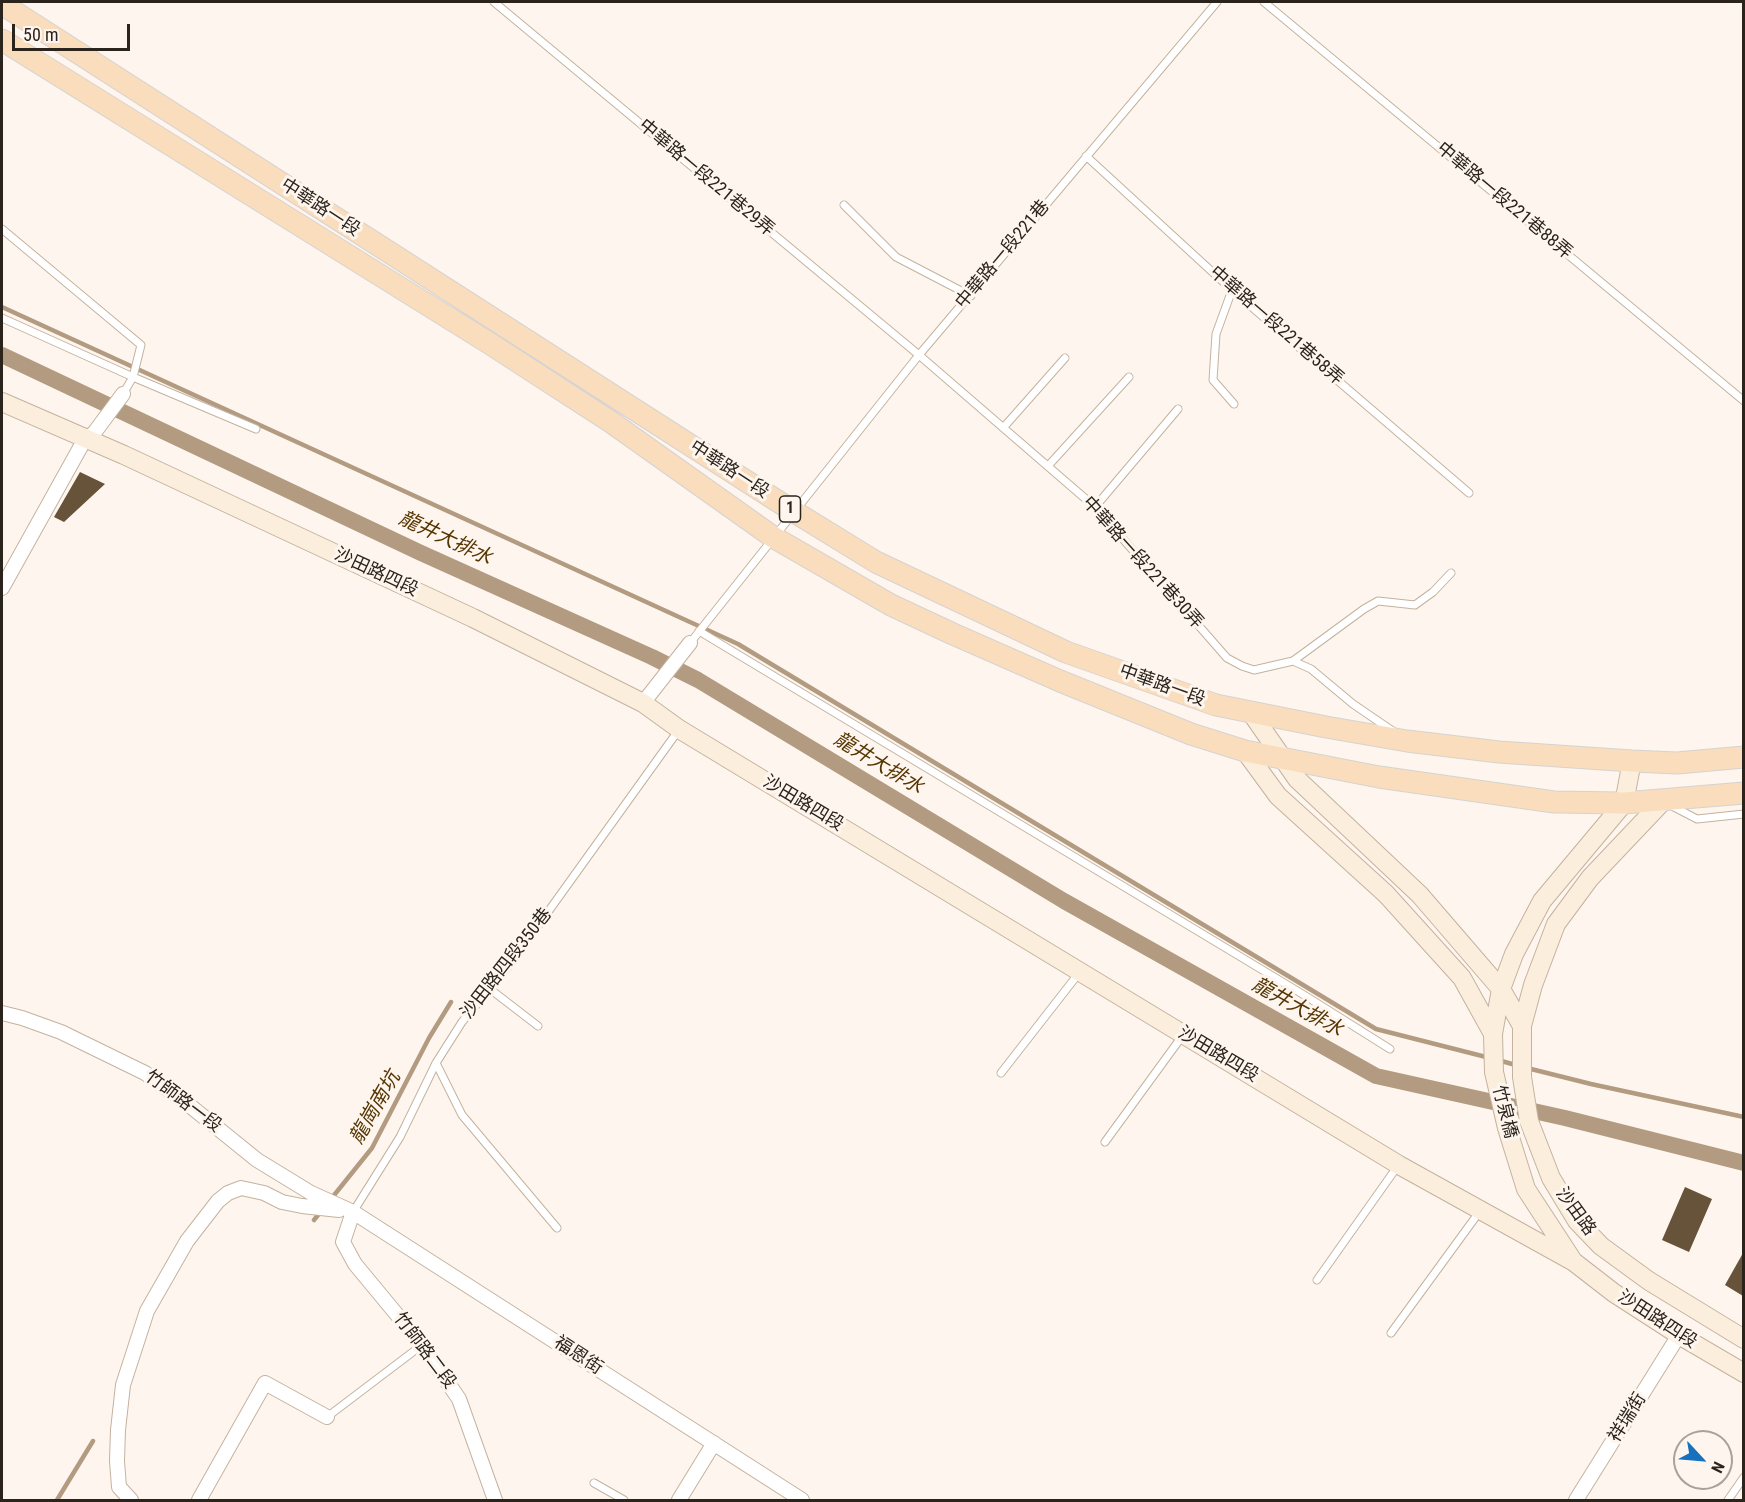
<!DOCTYPE html>
<html>
<head>
<meta charset="utf-8">
<style>
	body { margin:0 }
	#map { position:relative; width:1745px; height:1502px; overflow:hidden; background:#fef6ee; font-family:"Roboto Condensed",sans-serif }
	canvas { display:block }
	.frame { position:absolute; inset:0; border:3px solid #2b241c; pointer-events:none }
	.north { position:absolute; left:1673px; top:1430px; width:60px; height:60px; box-sizing:border-box; background:#fef6ee; border:2px solid #aaa29a; border-radius:50%; rotate:116deg; font-size:16px; font-weight:700; line-height:24px; text-align:center; color:#2b241c }
	.north::after { content:''; display:block; margin:auto; width:21px; height:27px; background:#1671be; clip-path:polygon(50% 0,100% 100%,50% 72%,0 100%) }
	.scale { position:absolute; left:12px; top:24px; width:118px; height:27px; box-sizing:border-box; border:3px solid #2b241c; border-top:0; padding-left:8px; font-size:18px; line-height:21px; white-space:nowrap; color:#2b241c; -webkit-text-stroke:4px #fef6ee; paint-order:stroke }
</style>
</head>
<body>
<div id="map">
<canvas width="1745" height="1502"></canvas>
<div class="frame"></div>
<div class="north">N</div>
<div class="scale">50 m</div>
</div>
<script>
const ctx = document.querySelector('canvas').getContext('2d');
ctx.lineJoin = 'round';
function strokePath(path, color, width, dash) { ctx.strokeStyle = color; ctx.lineWidth = width; ctx.lineCap = dash ? 'butt' : 'round'; ctx.setLineDash(dash || []); ctx.stroke(path); }
function paint(path, color) { ctx.fillStyle = color; ctx.fill(path, 'evenodd'); }
function drawText(font, color, halo, rows, align = 'center') {
  ctx.font = font + ' "Roboto Condensed","Noto Sans TC",sans-serif'; ctx.lineWidth = 6; ctx.setLineDash([]); ctx.textBaseline = 'middle'; ctx.strokeStyle = halo; ctx.fillStyle = color; for (const [text, x, y, turn = 0] of rows) {
    ctx.save(); ctx.translate(x, y); ctx.rotate((+turn || 0) * Math.PI / 180); ctx.textAlign = isNaN(turn) ? turn : align; if (halo) ctx.strokeText(text, 0, 0); ctx.fillText(text, 0, 0); ctx.restore();
  }
}
strokePath(new Path2D(`
	M 2,307 L 738,644 L 1376,1029 L 1490,1058
	M 1498,1060 L 1519,1066
	M 1527,1068 L 1591,1084 L 1744,1117
	M 331,1199 L 372,1148 L 429,1038 L 451,1002
	M 314,1220 L 322,1210
	M 57,1500 L 93,1441`), '#b29b80', 4.5);
strokePath(new Path2D(`
	M 2,355 L 421,553 L 652,657 L 698,680 L 1064,901 L 1376,1076 L 1565,1118 L 1744,1163`), '#b29b80', 16);
paint(new Path2D(`
	M 80,472 L 105,484 L 64,522 L 54,517 Z
	M 1685,1187 L 1712,1199 L 1689,1252 L 1662,1240 Z
	M 1743,1253 L 1743,1296 L 1725,1285 Z`), '#67523a');
const lane = new Path2D(`
	M 494,2 L 919,355 L 1095,507 L 1227,658 L 1242,666 L 1254,670 L 1293,661 L 1364,609 L 1378,601 L 1415,605 L 1433,592 L 1451,573
	M 1264,2 L 1744,401
	M 1086,156 L 1232,290 L 1469,493
	M 844,205 L 896,257 L 971,296
	M 2,229 L 141,345 L 133,377 L 123,394
	M 1232,290 L 1216,334 L 1213,380 L 1234,404
	M 2,318 L 133,377 L 256,429
	M 1003,428 L 1065,358
	M 1048,466 L 1129,377
	M 1095,507 L 1178,409
	M 699,631 L 1304,995 L 1390,1049
	M 690,643 L 919,355 L 1217,2
	M 1293,661 L 1311,669 L 1353,704 L 1394,732
	M 1670,805 L 1697,819 L 1744,814
	M 490,989 L 538,1026
	M 436,1063 L 462,1115 L 557,1228
	M 1001,1073 L 1079,973
	M 1105,1142 L 1183,1035
	M 353,1212 L 400,1137 L 436,1063 L 462,1022 L 512,962 L 678,731
	M 1317,1280 L 1397,1167
	M 1391,1333 L 1480,1211
	M 327,1417 L 422,1345
	M 594,1483 L 624,1500
	M 1728,1500 L 1744,1477`);
const street = new Path2D(`
	M 2,588 L 85,439 L 94,433 L 123,394
	M 643,703 L 690,643
	M 2,1013 L 22,1018 L 61,1032 L 145,1073 L 184,1101 L 257,1160 L 311,1193 L 353,1212 L 802,1500
	M 353,1212 L 343,1242 L 355,1264 L 422,1345 L 459,1399 L 495,1500
	M 131,1500 L 119,1487 L 117,1461 L 118,1430 L 123,1385 L 147,1311 L 187,1241 L 218,1201 L 228,1193 L 241,1188 L 264,1193 L 282,1202 L 302,1206 L 339,1210
	M 199,1500 L 265,1383 L 327,1417
	M 679,1500 L 714,1443
	M 1576,1500 L 1679,1335`);
const secondary = new Path2D(`
	M 2,402 L 124,455 L 473,618 L 643,703 L 679,729 L 1399,1165 L 1574,1262 L 1614,1293 L 1679,1335 L 1744,1373
	M 1252,714 L 1297,779 L 1420,895 L 1501,989 L 1522,1026
	M 1245,751 L 1278,796 L 1386,894 L 1462,978 L 1493,1034
	M 1663,801 L 1590,878 L 1556,924 L 1533,985 L 1522,1026 L 1522,1077 L 1529,1121 L 1551,1178 L 1577,1221 L 1601,1246 L 1649,1281 L 1744,1339
	M 1573,1261 L 1526,1189 L 1507,1128 L 1494,1072 L 1493,1034 L 1501,989 L 1514,954 L 1542,901 L 1624,803 L 1632,761`);
const primary = new Path2D(`
	M 2,4 L 793,511 L 876,562 L 1066,652 L 1216,705 L 1326,727 L 1407,741 L 1499,752 L 1632,761 L 1677,763 L 1744,757
	M 2,40 L 489,343 L 611,422 L 773,537 L 891,605 L 953,634 L 1060,681 L 1191,734 L 1245,751 L 1379,777 L 1554,802 L 1624,803 L 1744,793`);
strokePath(lane, '#c4b29f', 9);
strokePath(street, '#c4b29f', 16);
strokePath(secondary, '#c4b29f', 20);
strokePath(primary, '#d5d3d2', 23);
strokePath(lane, '#fff', 7);
strokePath(street, '#fff', 14);
strokePath(secondary, '#fceedd', 18);
strokePath(primary, '#faddbc', 21);
for (const [x, y, w] of [
	[790,509,21]
]) { const box = new Path2D(); box.roundRect(x - w / 2, y - 13, w, 26, 4.5); ctx.fillStyle = '#fef6ee'; ctx.fill(box); strokePath(box, '#2b241c', 1.5); }
drawText('bold 16px', '#2b241c', null, [
	["1",790,509]
]);
drawText('18px', '#2b241c', '#fef6ee', [
	["中華路一段221巷29弄",706,178,40],
	["中華路一段221巷88弄",1504,201,40],
	["中華路一段",320,208,33],
	["中華路一段221巷",1003,255,-50],
	["中華路一段221巷58弄",1276,326,41],
	["中華路一段",729,470,33],
	["中華路一段221巷30弄",1142,563,48],
	["沙田路四段",376,573,25],
	["中華路一段",1162,686,20],
	["沙田路四段",803,804,31],
	["沙田路四段350巷",507,964,-52],
	["沙田路四段",1218,1055,31],
	["竹師路一段",183,1102,37],
	["竹泉橋",1504,1112,76],
	["沙田路",1575,1212,54],
	["沙田路四段",1657,1320,33],
	["竹師路二段",424,1351,53],
	["福恩街",578,1356,33],
	["祥瑞街",1628,1418,-58]
]);
drawText('italic 20px', '#563502', '#fef6ee', [
	["龍井大排水",445,539,25],
	["龍井大排水",878,764,31],
	["龍井大排水",1297,1008,29],
	["龍崗南坑",376,1108,-60]
]);
</script>
</body>
</html>
